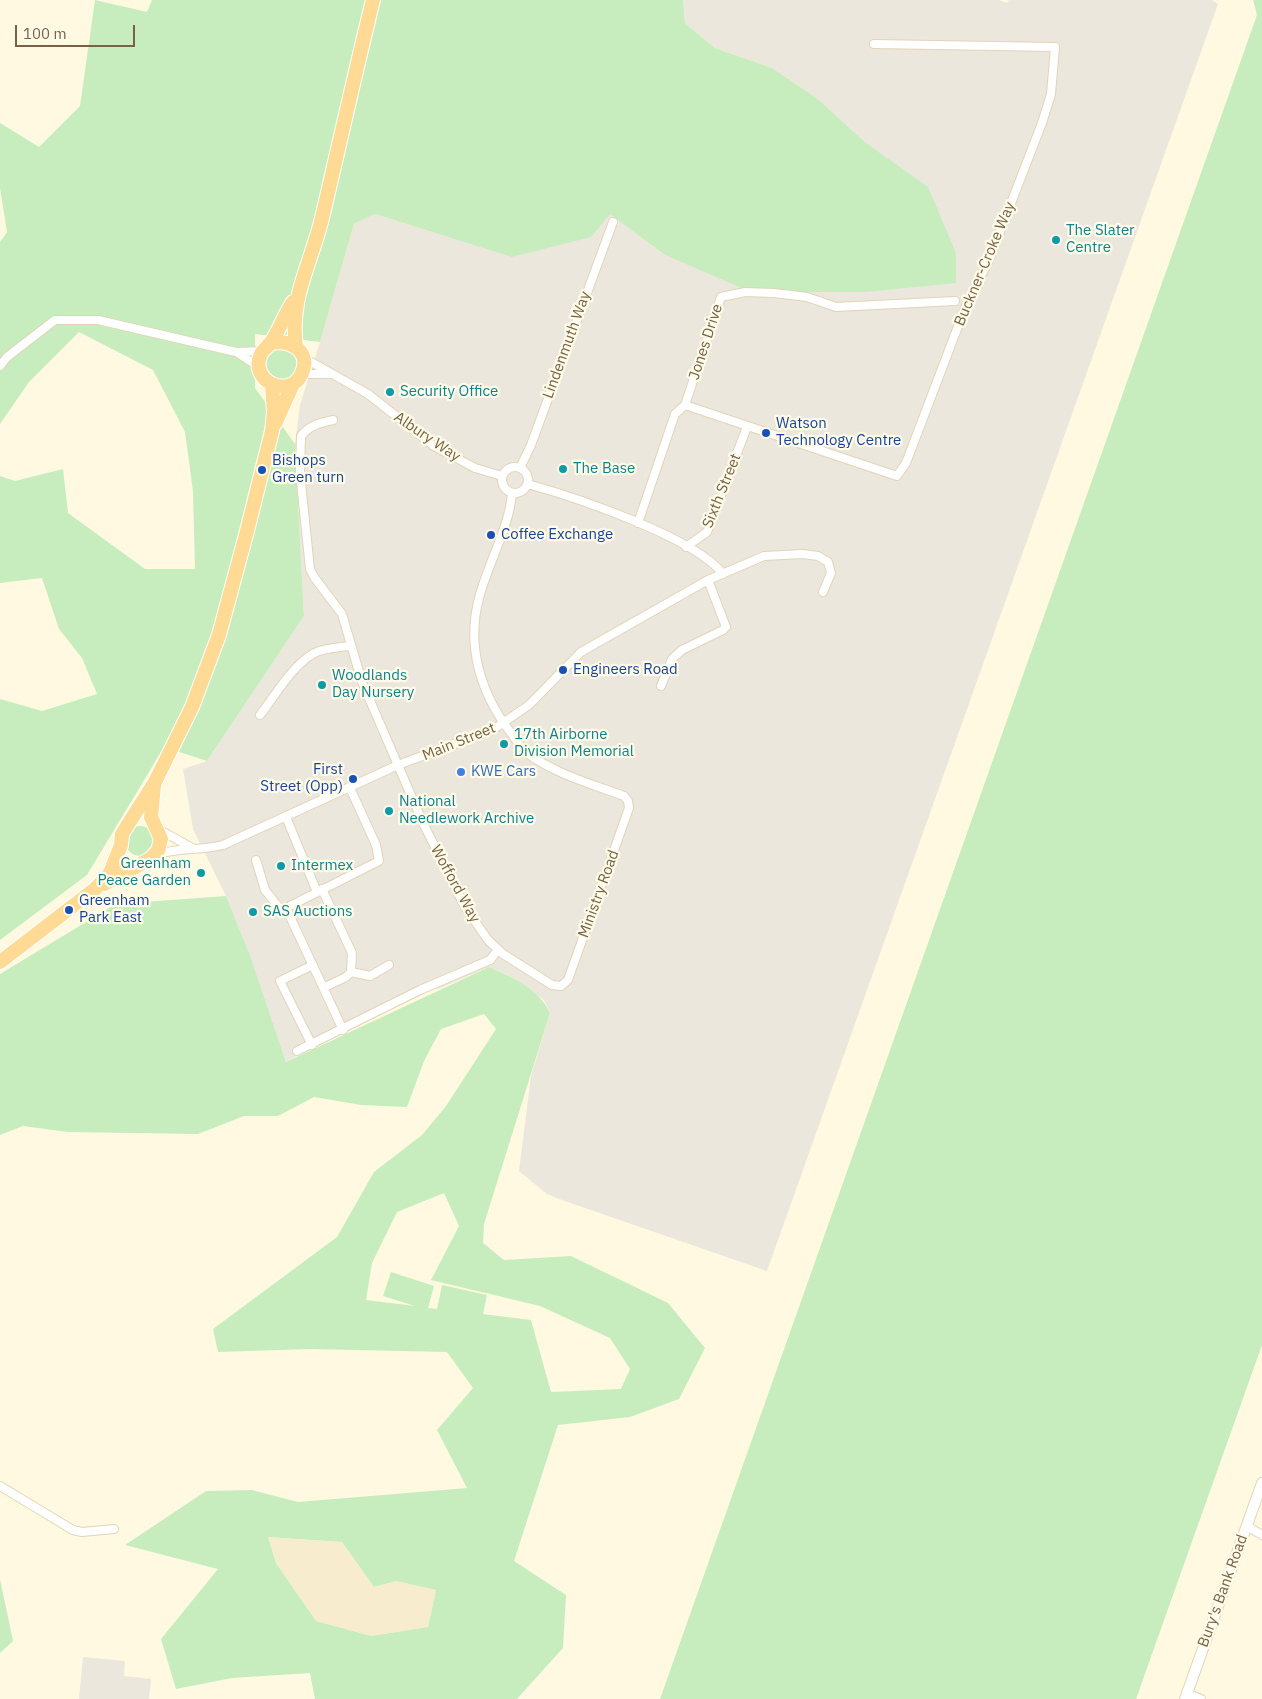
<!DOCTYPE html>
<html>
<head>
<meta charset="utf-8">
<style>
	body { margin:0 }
	#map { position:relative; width:1262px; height:1699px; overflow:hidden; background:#fef9e0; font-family:"IBM Plex Sans",sans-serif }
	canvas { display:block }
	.scale { position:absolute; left:15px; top:25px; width:120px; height:22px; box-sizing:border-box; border:2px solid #776245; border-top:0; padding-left:6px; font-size:15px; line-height:18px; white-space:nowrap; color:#776245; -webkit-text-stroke:4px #fffbe9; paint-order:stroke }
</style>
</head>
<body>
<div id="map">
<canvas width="1262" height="1699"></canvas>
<div class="scale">100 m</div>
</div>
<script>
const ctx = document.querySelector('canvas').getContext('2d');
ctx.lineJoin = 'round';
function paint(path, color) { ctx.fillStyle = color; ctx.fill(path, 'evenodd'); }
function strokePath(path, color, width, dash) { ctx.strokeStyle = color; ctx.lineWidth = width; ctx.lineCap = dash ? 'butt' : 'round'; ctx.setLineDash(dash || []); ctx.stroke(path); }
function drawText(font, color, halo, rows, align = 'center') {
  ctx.font = font + ' "IBM Plex Sans",sans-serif'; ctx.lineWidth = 4.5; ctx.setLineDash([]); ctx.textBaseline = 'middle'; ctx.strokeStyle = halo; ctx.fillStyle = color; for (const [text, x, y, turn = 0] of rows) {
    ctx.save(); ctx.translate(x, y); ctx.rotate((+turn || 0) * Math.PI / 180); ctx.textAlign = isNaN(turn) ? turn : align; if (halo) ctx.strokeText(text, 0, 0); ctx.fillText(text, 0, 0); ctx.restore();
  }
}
paint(new Path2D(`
	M 268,1537 L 342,1542 L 374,1587 L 396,1581 L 436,1590 L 428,1627 L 371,1636 L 316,1621 L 276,1563 Z`), '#f7edce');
paint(new Path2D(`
	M 683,0 L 999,0 L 1007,3 L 1009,0 L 1212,0 L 1218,4 L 767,1271 L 559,1199 L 547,1194 L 519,1171 L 531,1076 L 550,1013 L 544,1000 L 507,975 L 489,967 L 438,989 L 420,990 L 286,1062 L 250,955 L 226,896 L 193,829 L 183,769 L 207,761 L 304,616 L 295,444 L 300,405 L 320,342 L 354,224 L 375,214 L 449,237 L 610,213 L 665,255 L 956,282 L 956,253 L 866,143 L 818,99 L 772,68 L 715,48 L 685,23 Z
	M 83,1657 L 125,1661 L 124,1676 L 151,1679 L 149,1699 L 79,1699 Z`), '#ece7dc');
paint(new Path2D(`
	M 95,0 L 147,12 L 152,0 L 683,0 L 685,23 L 715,48 L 772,68 L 818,99 L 866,143 L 928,187 L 956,253 L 956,283 L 866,292 L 751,292 L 665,255 L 610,214 L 591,237 L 512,257 L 375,214 L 354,224 L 320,342 L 255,334 L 255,388 L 295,444 L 304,616 L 207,761 L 164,747 L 87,875 L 0,940 L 0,699 L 42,711 L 97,694 L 82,658 L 59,629 L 42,578 L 0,583 L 0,476 L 15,481 L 63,469 L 68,513 L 145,569 L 195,569 L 193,491 L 185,432 L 153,370 L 79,332 L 29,382 L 0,424 L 0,242 L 7,232 L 0,188 L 0,123 L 39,147 L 80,106 Z
	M 1253,0 L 1262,0 L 1262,1345 L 1136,1699 L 660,1699 L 1257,15 Z
	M 278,346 L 298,355 L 300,362 L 294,377 L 278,381 L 266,372 L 265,358 Z
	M125 841a15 15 0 1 1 30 0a15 15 0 1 1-30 0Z
	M 226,896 L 250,955 L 286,1062 L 489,967 C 514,978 539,989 550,1013 L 484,1224 L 483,1243 L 504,1260 L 571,1256 L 668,1303 L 705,1348 L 679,1399 L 630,1417 L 558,1425 L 514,1561 L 566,1595 L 563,1648 L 517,1699 L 315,1699 L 310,1673 L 232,1678 L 176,1689 L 161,1639 L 218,1569 L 125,1545 L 206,1491 L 252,1490 L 298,1502 L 467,1488 L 437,1430 L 473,1388 L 447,1352 L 309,1349 L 218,1352 L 213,1329 L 337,1237 L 374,1172 L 422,1135 L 446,1106 L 496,1029 L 484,1014 L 441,1029 L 424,1061 L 407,1107 L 361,1105 L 314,1097 L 278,1116 L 244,1116 L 198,1134 L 67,1132 L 23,1126 L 0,1135 L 0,974 L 116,904 ZM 444,1193 L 459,1226 L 431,1280 L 540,1306 L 610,1338 L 630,1369 L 621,1389 L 551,1392 L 531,1320 L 483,1314 L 487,1295 L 442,1285 L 437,1309 L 428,1308 L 434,1286 L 391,1272 L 383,1296 L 415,1306 L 366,1300 L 372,1263 L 397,1212 ZM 268,1537 L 342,1542 L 374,1587 L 396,1581 L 436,1590 L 428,1627 L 371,1636 L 316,1621 L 276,1563 Z
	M 0,1579 L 13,1641 L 0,1653 Z`), '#c7edbe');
const minor = new Path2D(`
	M 236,352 L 259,367
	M 304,358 L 368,394 L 434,446 L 475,468 L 502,476
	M 0,366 L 7,357 L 55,320 L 98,320 L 236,352 L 263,351
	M 302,374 L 328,374
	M 685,405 L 897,476 L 906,463 L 965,308 L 989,260 L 1042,123 L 1051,94 L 1055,47 L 874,44
	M 333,420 C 319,423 310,425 301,436 L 300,473 L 310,569 L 314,577 L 342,614 L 362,682 L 423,823 L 465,907 L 488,940 L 503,954 L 552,985 L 561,986 L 568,980 L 629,808 L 628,801 L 624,796 C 592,784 555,774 527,753 C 521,748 516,740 511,733 C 481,694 466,647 479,598 C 488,563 509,529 512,493
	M502 480a13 13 0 1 1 26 0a13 13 0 1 1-26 0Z
	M 520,468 L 531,445 L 613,222
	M 528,484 C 574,497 695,537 723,574
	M 638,523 L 675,414 L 685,405 L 721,297 L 745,292 L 774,293 L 807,297 L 836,307 L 955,301
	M 686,547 L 707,532 L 747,427
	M 661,686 L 672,659 L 682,650 L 723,630 L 726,627 L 708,580
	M 260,715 C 275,696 296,659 319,651 C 329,648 340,647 350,646
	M 286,817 L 317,892
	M 160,830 L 194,849
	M 156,855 C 176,847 200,851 223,845 L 398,765 L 494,729 L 529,705 L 581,652 L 708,580 L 764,556 L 803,554 L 818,556 L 828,562 L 831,573 L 823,592
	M 256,860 L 265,890 L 281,910 L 286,908
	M 322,889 L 352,953 L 351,972 L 346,977 L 325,987
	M 351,972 L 370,976 L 389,965
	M 343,1030 L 286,908 L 379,861 L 376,845 L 350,788
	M 312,1045 L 280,981 L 313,965
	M 297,1051 L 420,990 L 490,960 L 498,950
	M 0,1486 L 73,1530 L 82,1532 L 114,1529
	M 1247,1526 L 1262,1535
	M 1186,1693 L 1201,1699`);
const tertiary = new Path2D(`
	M 1185,1699 L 1262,1483`);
const trunk = new Path2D(`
	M 269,344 C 288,337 312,351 302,373 C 290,401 248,381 261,354 C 263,350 266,348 269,345 C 279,332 284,315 293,302
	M 296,347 C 289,298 311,264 322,218 C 339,146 355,73 373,0
	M 275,424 L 293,384
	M 104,884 L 150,859 L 158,851 L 161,839 L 151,817 L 154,785
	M 0,962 L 95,889 L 110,873 L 121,845 L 122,834 L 155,782 L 192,707 L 219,635 L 247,531 L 272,431 L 274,412 L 272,385`);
strokePath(minor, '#e1d4b8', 10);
strokePath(tertiary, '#e1d4b8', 12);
strokePath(trunk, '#fff', 16);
strokePath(minor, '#fff', 8);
strokePath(tertiary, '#fff', 10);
strokePath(trunk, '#feda94', 14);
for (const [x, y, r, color] of [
	[1056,240,5,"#0f9aa8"],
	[390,392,5,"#0f9aa8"],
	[766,433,5,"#1a4fb4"],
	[563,469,5,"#0f9aa8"],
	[262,470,5,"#1a4fb4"],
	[491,535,5,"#1a4fb4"],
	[563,670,5,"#1a4fb4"],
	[322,685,5,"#0f9aa8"],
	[504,744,5,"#0f9aa8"],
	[461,772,5,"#3f7fe0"],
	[353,779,5,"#1a4fb4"],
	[389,811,5,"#0f9aa8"],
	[281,866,5,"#0f9aa8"],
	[201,873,5,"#0f9aa8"],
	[69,910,5,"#1a4fb4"],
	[253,912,5,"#0f9aa8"]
]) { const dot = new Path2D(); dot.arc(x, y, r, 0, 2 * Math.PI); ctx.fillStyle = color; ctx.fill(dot); strokePath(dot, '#fffbe9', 2); }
drawText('15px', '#0d838f', '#fffbe9', [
	["The Slater",1066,231],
	["Centre",1066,248],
	["Security Office",400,392],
	["The Base",573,469],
	["Woodlands",332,676],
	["Day Nursery",332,693],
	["17th Airborne",514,735],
	["Division Memorial",514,752],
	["National",399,802],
	["Needlework Archive",399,819],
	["Greenham",191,864,"right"],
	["Peace Garden",191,881,"right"],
	["Intermex",291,866],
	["SAS Auctions",263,912]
], 'left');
drawText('15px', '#776245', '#fffbe9', [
	["Buckner-Croke Way",985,264,-67],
	["Jones Drive",706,342,-72],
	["Lindenmuth Way",567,345,-70],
	["Albury Way",427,437,34],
	["Sixth Street",722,491,-68],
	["Main Street",459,742,-22],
	["Wofford Way",455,884,61],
	["Ministry Road",599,894,-70],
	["Bury's Bank Road",1223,1591,-70]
]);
drawText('15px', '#164399', '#fffbe9', [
	["Watson",776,424],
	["Technology Centre",776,441],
	["Bishops",272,461],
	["Green turn",272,478],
	["Coffee Exchange",501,535],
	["Engineers Road",573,670],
	["First",343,770,"right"],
	["Street (Opp)",343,787,"right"],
	["Greenham",79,901],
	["Park East",79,918]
], 'left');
drawText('15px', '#366cbe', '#fffbe9', [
	["KWE Cars",471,772]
], 'left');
</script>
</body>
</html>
